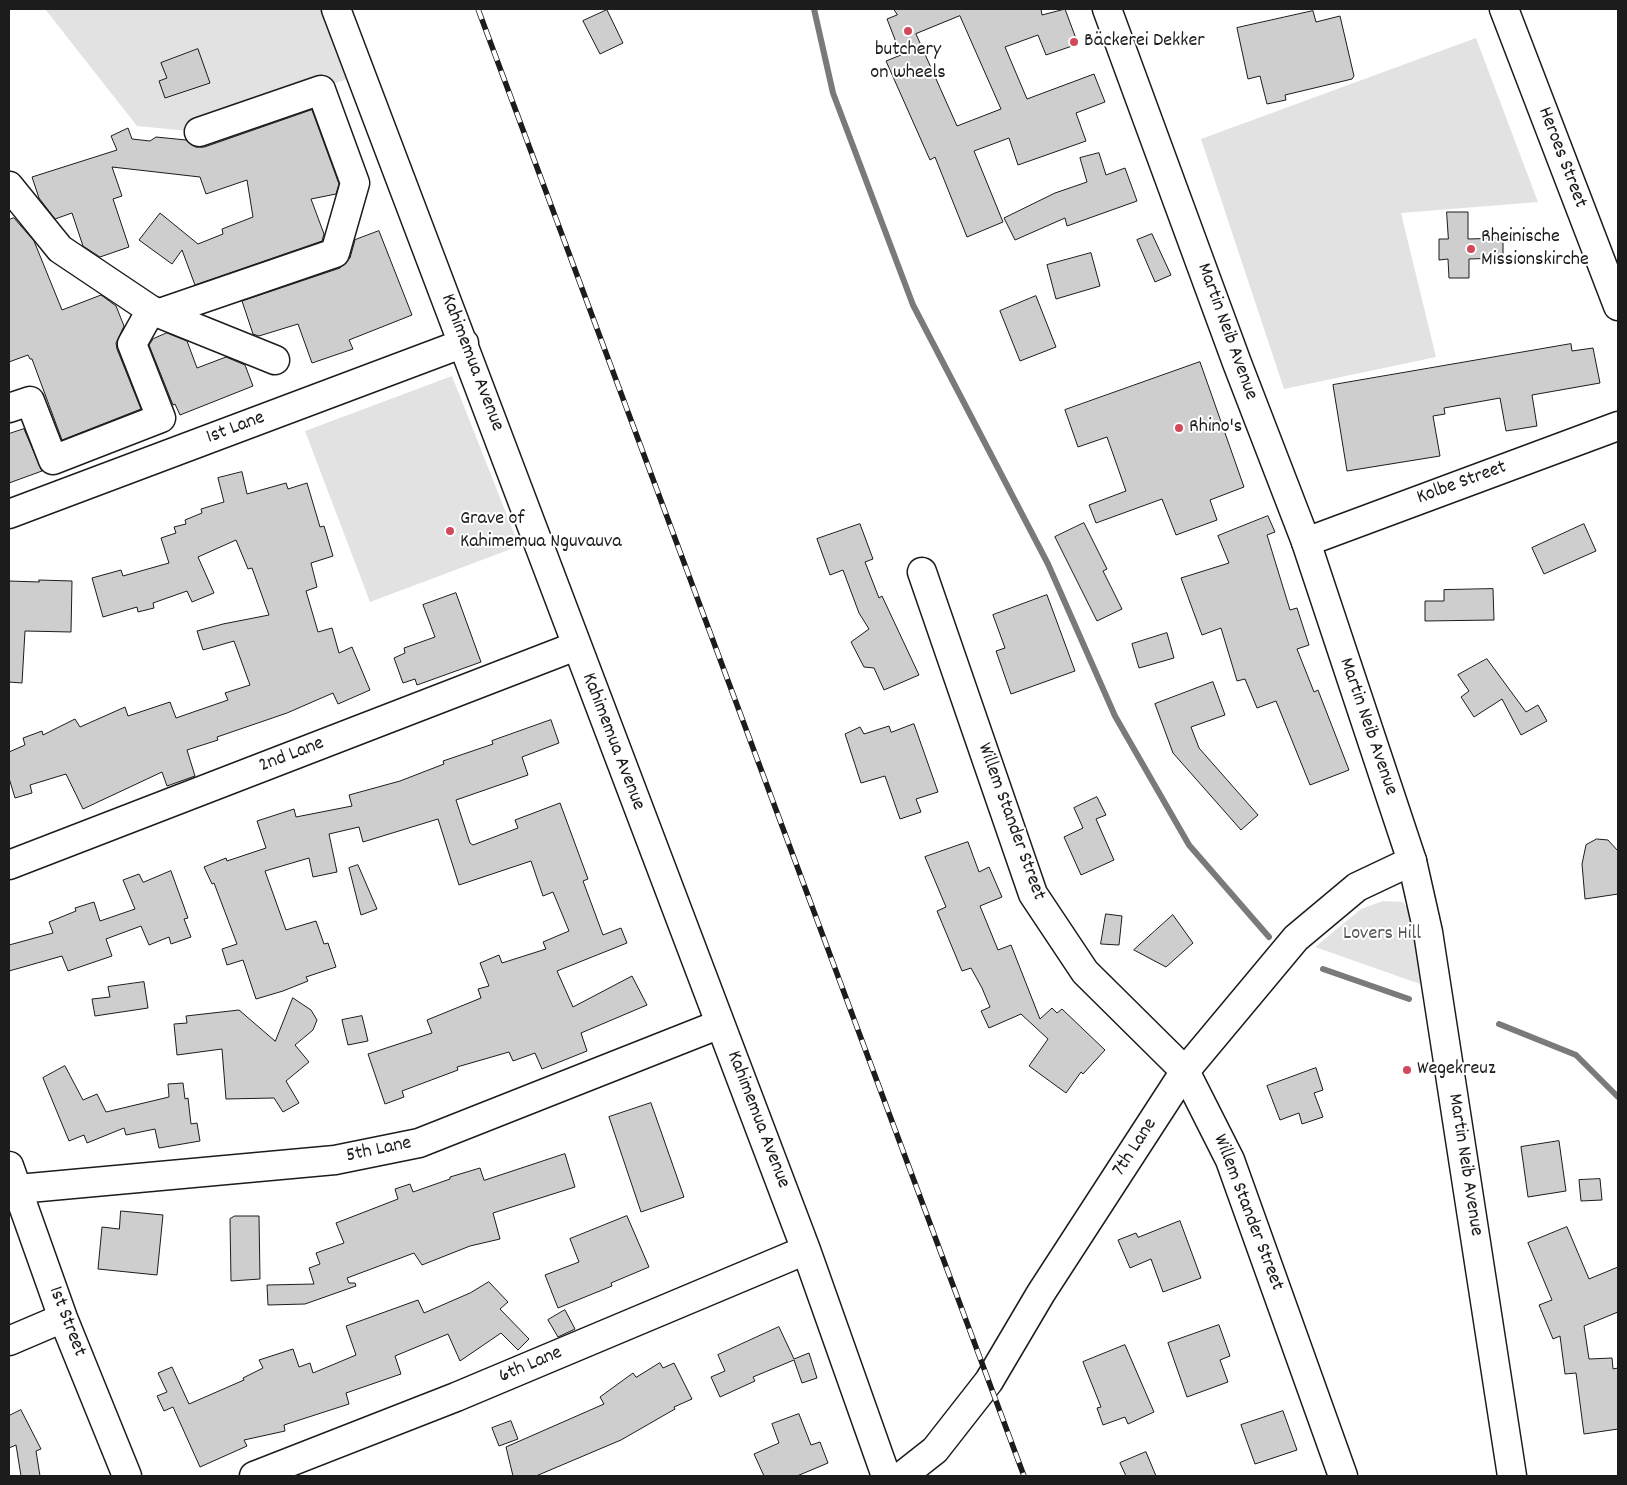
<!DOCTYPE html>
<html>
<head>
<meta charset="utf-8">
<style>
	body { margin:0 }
	#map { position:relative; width:1627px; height:1485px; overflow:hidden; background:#fff; font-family:Dekko,sans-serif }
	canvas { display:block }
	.frame { position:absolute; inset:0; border:10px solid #1c1c1c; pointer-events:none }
</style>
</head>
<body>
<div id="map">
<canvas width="1627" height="1485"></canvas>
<div class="frame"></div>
</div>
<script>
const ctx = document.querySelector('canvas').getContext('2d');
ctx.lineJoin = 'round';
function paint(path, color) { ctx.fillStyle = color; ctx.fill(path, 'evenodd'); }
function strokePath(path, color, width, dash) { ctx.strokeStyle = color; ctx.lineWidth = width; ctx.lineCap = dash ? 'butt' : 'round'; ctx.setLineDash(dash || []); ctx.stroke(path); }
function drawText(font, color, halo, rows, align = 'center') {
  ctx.font = font + ' Dekko,sans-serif'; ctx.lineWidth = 4; ctx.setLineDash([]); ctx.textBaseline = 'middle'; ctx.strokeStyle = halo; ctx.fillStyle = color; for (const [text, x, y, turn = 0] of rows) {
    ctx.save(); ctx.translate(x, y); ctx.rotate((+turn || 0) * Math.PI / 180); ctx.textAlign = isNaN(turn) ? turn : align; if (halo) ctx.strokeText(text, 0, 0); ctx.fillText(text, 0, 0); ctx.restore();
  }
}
paint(new Path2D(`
	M 45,9 L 336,9 L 361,74 L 199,132 L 137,126 Z
	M 1476,38 L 1538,202 L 1401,213 L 1436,357 L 1284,389 L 1201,139 Z
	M 452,376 L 519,546 L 370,602 L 305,431 Z
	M 1383,901 L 1403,902 L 1412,915 L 1423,985 L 1315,947 L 1361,909 Z`), '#e2e2e2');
strokePath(new Path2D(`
	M 814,9 L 833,93 L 913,305 L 1048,564 L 1115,716 L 1189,845 L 1269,937
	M 1323,969 L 1409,999
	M 1499,1024 L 1576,1055 L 1618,1097`), '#7a7a7a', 6);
const building = new Path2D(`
	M 894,9 L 1041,9 L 1042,15 L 1065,9 L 1078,44 L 1046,55 L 1038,35 L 1005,47 L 1027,99 L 1094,74 L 1105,102 L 1076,113 L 1086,141 L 1018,165 L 1009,138 L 974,151 L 1003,222 L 967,237 L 935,157 L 930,160 L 886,61 L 901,55 L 887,19 L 897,15 ZM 960,16 L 1001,109 L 957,126 L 916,34 Z
	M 607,10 L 623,43 L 600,54 L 583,21 Z
	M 1313,11 L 1316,22 L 1340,16 L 1354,76 L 1352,79 L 1285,95 L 1286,100 L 1267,104 L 1260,76 L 1248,79 L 1237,28 Z
	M 198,49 L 210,83 L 165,98 L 159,81 L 167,78 L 161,63 Z
	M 312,110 L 339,184 L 336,194 L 311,199 L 324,234 L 322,241 L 195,285 L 182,250 L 172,264 L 139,240 L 160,213 L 198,244 L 223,234 L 222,229 L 253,217 L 247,180 L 206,194 L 200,177 L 112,167 L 122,196 L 113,199 L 129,247 L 100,257 L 83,246 L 72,213 L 55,219 L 39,198 L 32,177 L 117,150 L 111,136 L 128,128 L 132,139 L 150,141 L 156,137 L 186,140 L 196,147 L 204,147 Z
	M 1099,153 L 1106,175 L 1125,168 L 1137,201 L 1067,226 L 1065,218 L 1015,240 L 1004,218 L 1055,193 L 1087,182 L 1080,158 Z
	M 1447,212 L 1468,212 L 1468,239 L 1503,238 L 1503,258 L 1469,259 L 1469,278 L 1449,278 L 1448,259 L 1439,260 L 1439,239 L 1448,239 Z
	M 14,218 L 34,241 L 62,310 L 101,295 L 116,306 L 124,326 L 116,343 L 117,349 L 141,409 L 62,440 L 32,359 L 30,359 L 28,355 L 9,362 L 9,220 Z
	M 379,231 L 412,315 L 349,340 L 353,349 L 312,363 L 298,324 L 259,336 L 253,334 L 242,301 L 340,268 L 350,258 L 355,240 Z
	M 1152,234 L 1171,275 L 1155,282 L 1137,240 Z
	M 1091,253 L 1100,286 L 1056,299 L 1047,265 Z
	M 1036,296 L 1056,347 L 1020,361 L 1000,311 Z
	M 167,333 L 187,341 L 197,368 L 226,357 L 245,365 L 253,386 L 180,415 L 175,404 L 173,405 L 149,345 L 153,339 Z
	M 1571,344 L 1572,351 L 1593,348 L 1600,383 L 1532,395 L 1537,426 L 1506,431 L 1500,398 L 1444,408 L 1445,414 L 1433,416 L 1440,456 L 1347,471 L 1333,385 Z
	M 1200,362 L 1244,487 L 1210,500 L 1217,520 L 1176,535 L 1162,499 L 1096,523 L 1089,505 L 1126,491 L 1107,437 L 1078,447 L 1065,410 Z
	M 24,429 L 42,471 L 9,483 L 9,434 Z
	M 242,472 L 247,494 L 286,483 L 288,489 L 307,483 L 320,527 L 324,526 L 333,556 L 311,563 L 317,587 L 306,591 L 318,632 L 332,628 L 339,653 L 352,647 L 370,690 L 338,704 L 333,693 L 287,713 L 217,737 L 218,740 L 187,750 L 195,776 L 167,786 L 162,772 L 83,809 L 66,774 L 30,785 L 32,793 L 15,798 L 9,778 L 9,752 L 25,745 L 23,738 L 42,731 L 43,735 L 75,719 L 80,727 L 125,707 L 128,716 L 170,702 L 176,718 L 228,700 L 225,693 L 250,685 L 234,641 L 203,650 L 197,631 L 223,624 L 269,615 L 252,568 L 248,569 L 236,540 L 198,557 L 214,593 L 192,602 L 187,591 L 153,603 L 154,608 L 138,612 L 137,607 L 103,617 L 92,578 L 121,570 L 123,576 L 169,563 L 161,538 L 176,533 L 174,527 L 186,524 L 185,520 L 202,513 L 201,509 L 224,502 L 218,478 Z
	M 1268,516 L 1275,532 L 1267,535 L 1290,610 L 1297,608 L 1309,645 L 1297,649 L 1314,692 L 1318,690 L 1349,770 L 1310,785 L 1276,701 L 1257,708 L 1245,679 L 1237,681 L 1221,628 L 1202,635 L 1181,578 L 1229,563 L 1218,536 Z
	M 1084,523 L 1107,569 L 1103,571 L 1122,609 L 1097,621 L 1055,537 Z
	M 860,524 L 873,559 L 865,562 L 879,598 L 882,596 L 919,675 L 884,690 L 874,668 L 864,667 L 851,642 L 869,629 L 859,613 L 843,570 L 830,575 L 817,539 Z
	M 1584,524 L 1596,551 L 1544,574 L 1532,548 Z
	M 39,580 L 72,581 L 71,632 L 25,631 L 22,683 L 9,682 L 9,581 L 39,582 Z
	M 1493,589 L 1494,620 L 1425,621 L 1425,601 L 1444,601 L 1444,590 Z
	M 456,593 L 481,662 L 417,685 L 415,679 L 403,683 L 394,658 L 405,653 L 404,648 L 435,637 L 423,605 Z
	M 1047,595 L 1075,671 L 1011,694 L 996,651 L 1005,648 L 993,615 Z
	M 1167,633 L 1174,658 L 1139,668 L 1132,644 Z
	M 1487,659 L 1526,712 L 1538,705 L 1547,721 L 1521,735 L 1502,699 L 1474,717 L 1461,697 L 1469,691 L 1458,675 Z
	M 1213,682 L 1225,715 L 1191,727 L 1199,748 L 1258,815 L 1241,830 L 1173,753 L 1155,704 Z
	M 551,720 L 559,743 L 522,757 L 528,775 L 456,800 L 470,843 L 473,845 L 518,828 L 515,820 L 560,803 L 588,879 L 583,881 L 603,935 L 621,928 L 627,943 L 557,971 L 573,1007 L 632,976 L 647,1005 L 581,1033 L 587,1051 L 542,1069 L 535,1053 L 513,1061 L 509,1052 L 457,1067 L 458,1070 L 402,1091 L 404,1097 L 385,1104 L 368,1054 L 432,1033 L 427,1020 L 481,998 L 478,989 L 489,986 L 480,963 L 499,955 L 502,963 L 546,949 L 543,942 L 569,931 L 553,892 L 543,896 L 531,861 L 459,885 L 438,819 L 363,842 L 359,827 L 329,834 L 337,872 L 313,877 L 309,858 L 265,871 L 286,930 L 316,921 L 324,944 L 328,943 L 336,967 L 306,977 L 308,981 L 283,991 L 256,999 L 243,960 L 227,965 L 222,949 L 237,944 L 214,883 L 212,884 L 204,867 L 226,858 L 227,861 L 266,848 L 257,821 L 294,809 L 296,817 L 352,806 L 349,795 L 400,781 L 444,764 L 443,761 L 493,744 L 492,741 Z
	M 914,724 L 938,792 L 916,799 L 921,812 L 900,819 L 885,776 L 861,783 L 845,734 L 860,727 L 864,734 L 889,726 L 891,732 Z
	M 1097,797 L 1106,815 L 1096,819 L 1114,860 L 1081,875 L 1064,837 L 1083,828 L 1074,808 Z
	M 1597,839 L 1608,840 L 1618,851 L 1618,894 L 1585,899 L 1582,864 L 1586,845 Z
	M 968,842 L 979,872 L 989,867 L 1002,897 L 980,906 L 998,950 L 1011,945 L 1040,1019 L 1052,1008 L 1057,1013 L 1062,1009 L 1105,1050 L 1083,1074 L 1081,1072 L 1066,1093 L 1029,1066 L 1048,1039 L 1021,1014 L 989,1028 L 981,1011 L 990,1007 L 982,988 L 971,968 L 962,971 L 937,911 L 946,907 L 925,857 Z
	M 358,865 L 377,909 L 361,915 L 349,868 Z
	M 171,871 L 188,918 L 184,919 L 191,937 L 171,944 L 169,937 L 149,945 L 141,926 L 106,939 L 112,956 L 68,971 L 62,956 L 9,971 L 9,945 L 53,933 L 49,922 L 76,911 L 75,908 L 94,902 L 100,921 L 135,909 L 123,880 L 139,874 L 143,882 Z
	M 1106,914 L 1122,916 L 1119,945 L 1101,944 Z
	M 1173,915 L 1193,943 L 1166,967 L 1134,950 Z
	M 144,982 L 148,1008 L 95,1016 L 92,999 L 110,997 L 108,987 Z
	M 293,998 L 311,1010 L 317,1020 L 313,1030 L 295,1045 L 309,1062 L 286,1081 L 299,1103 L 283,1112 L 274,1098 L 226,1099 L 222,1049 L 177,1055 L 174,1024 L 187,1023 L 186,1016 L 239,1010 L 275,1041 Z
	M 362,1016 L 368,1041 L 348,1045 L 342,1020 Z
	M 65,1066 L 83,1100 L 97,1094 L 106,1112 L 169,1097 L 168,1084 L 183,1083 L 185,1099 L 188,1098 L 191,1124 L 197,1123 L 200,1141 L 159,1148 L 155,1129 L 126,1135 L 124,1128 L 87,1143 L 84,1135 L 69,1141 L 43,1078 Z
	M 1316,1068 L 1323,1090 L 1314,1093 L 1323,1117 L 1302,1124 L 1299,1113 L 1280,1120 L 1267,1086 Z
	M 651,1103 L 684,1197 L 641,1212 L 609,1117 Z
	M 1559,1141 L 1566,1191 L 1528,1197 L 1521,1147 Z
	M 565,1154 L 575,1187 L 493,1213 L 500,1239 L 470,1246 L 422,1265 L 414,1253 L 347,1278 L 349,1283 L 355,1283 L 356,1286 L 305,1304 L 268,1305 L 267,1285 L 314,1284 L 309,1268 L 320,1264 L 316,1253 L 344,1243 L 336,1223 L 398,1199 L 395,1189 L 410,1184 L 413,1192 L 450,1179 L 450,1177 L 480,1168 L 484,1180 Z
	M 1600,1179 L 1602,1200 L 1581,1201 L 1579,1180 Z
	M 121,1211 L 163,1215 L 157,1275 L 98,1269 L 102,1227 L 119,1229 Z
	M 235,1216 L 259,1216 L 260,1279 L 231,1281 L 230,1219 Z
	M 627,1216 L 649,1267 L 611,1283 L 612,1286 L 558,1308 L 545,1275 L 579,1262 L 570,1239 Z
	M 1180,1221 L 1201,1278 L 1163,1292 L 1151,1259 L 1130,1268 L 1118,1240 L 1136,1233 L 1138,1237 Z
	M 1567,1227 L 1589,1279 L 1618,1267 L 1618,1312 L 1584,1326 L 1589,1359 L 1612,1358 L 1613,1369 L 1618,1368 L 1618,1429 L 1584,1434 L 1576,1373 L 1565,1374 L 1560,1336 L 1553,1339 L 1539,1305 L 1552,1300 L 1528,1243 Z
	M 489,1282 L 508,1302 L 500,1309 L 529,1339 L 518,1350 L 501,1333 L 460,1361 L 448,1334 L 395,1356 L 401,1374 L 346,1393 L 349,1404 L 284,1425 L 285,1431 L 244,1440 L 247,1446 L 200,1467 L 173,1407 L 164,1411 L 157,1396 L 167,1392 L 158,1373 L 172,1367 L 189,1404 L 244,1380 L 243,1378 L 263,1368 L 259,1360 L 293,1349 L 299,1367 L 310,1363 L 313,1373 L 356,1355 L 346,1326 L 418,1300 L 424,1313 L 470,1293 Z
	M 565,1310 L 575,1329 L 558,1337 L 548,1320 Z
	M 1219,1325 L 1230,1356 L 1220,1360 L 1228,1382 L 1187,1397 L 1168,1343 Z
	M 779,1327 L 794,1359 L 809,1353 L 817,1378 L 802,1383 L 794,1360 L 753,1377 L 755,1381 L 720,1397 L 711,1377 L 725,1371 L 718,1355 Z
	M 1125,1345 L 1154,1412 L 1128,1424 L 1125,1417 L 1103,1425 L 1097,1408 L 1101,1407 L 1083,1362 Z
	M 660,1363 L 663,1368 L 674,1363 L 692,1399 L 674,1407 L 675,1409 L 621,1440 L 536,1476 L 513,1476 L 506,1447 L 604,1404 L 600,1397 L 633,1373 L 636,1377 Z
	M 21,1410 L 41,1449 L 36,1451 L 40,1476 L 21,1476 L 16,1445 L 9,1448 L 9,1416 Z
	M 1283,1411 L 1297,1450 L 1255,1464 L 1241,1425 Z
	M 799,1414 L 811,1445 L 820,1442 L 828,1463 L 797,1476 L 764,1476 L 754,1454 L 779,1443 L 772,1424 Z
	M 511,1421 L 518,1439 L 499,1446 L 492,1428 Z
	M 1146,1452 L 1156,1476 L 1126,1476 L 1120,1463 Z`);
paint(building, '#cecece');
strokePath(building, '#1c1c1c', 1);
const minor = new Path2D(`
	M 336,9 L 806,1250 L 886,1476
	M 1504,9 L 1618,306
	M 9,186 L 60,249 L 151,310 L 275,360
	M 160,313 L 335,253 L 355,183 L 321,90 L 199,132
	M 9,408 L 30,401 L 53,460 L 161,418 L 132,344 L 151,310
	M 9,514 L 464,343
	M 1306,542 L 1618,426
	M 922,572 L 1033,894 L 1085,972 L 1185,1071 L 1230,1160 L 1343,1476
	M 9,865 L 576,646
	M 9,1166 L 63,1318 L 127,1476
	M 18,1189 L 335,1160 L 419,1143 L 720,1024
	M 9,1341 L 63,1318
	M 254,1476 L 456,1397 L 806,1250
	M 902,1476 L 935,1450 L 989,1381 L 1041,1293 L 1185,1071 L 1296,938 L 1357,887 L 1412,861`);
const major = new Path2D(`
	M 1107,9 L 1237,363 L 1306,542 L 1412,861 L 1428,932 L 1512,1476`);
strokePath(minor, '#1c1c1c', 31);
strokePath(major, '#1c1c1c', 31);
strokePath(minor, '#fff', 28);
strokePath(major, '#fff', 28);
const rail = new Path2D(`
	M 478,9 L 1024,1476`);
strokePath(rail, '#1c1c1c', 5.5);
strokePath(rail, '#fff', 4, [11]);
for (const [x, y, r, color] of [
	[908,31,5,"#d1495b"],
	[1074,42,5,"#d1495b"],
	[1471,249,5,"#d1495b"],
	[1179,428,5,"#d1495b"],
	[450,531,5,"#d1495b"],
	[1407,1070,5,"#d1495b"]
]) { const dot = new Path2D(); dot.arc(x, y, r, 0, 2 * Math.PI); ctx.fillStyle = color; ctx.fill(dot); strokePath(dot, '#fff', 2); }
drawText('20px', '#1c1c1c', '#fff', [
	["Bäckerei Dekker",1084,42],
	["butchery",908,51,"center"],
	["on wheels",908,74,"center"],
	["Rheinische",1481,238],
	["Missionskirche",1481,261],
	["Rhino's",1189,428],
	["Grave of",460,520],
	["Kahimemua Nguvauva",460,543],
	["Wegekreuz",1417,1070]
], 'left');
drawText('20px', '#1c1c1c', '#fff', [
	["Heroes Street",1561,158,69],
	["Martin Neib Avenue",1226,332,70],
	["Kahimemua Avenue",471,363,69],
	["1st Lane",236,429,-21],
	["Kolbe Street",1462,484,-20],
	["Martin Neib Avenue",1367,727,71],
	["Kahimemua Avenue",612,742,69],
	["2nd Lane",292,756,-21],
	["Willem Stander Street",1010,822,70],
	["Kahimemua Avenue",757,1120,69],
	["7th Lane",1136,1148,-57],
	["5th Lane",379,1151,-12],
	["Martin Neib Avenue",1464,1165,81],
	["Willem Stander Street",1247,1213,69],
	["1st Street",66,1322,69],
	["6th Lane",531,1366,-23]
]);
drawText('20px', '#575757', '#fff', [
	["Lovers Hill",1382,935]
]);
</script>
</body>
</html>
